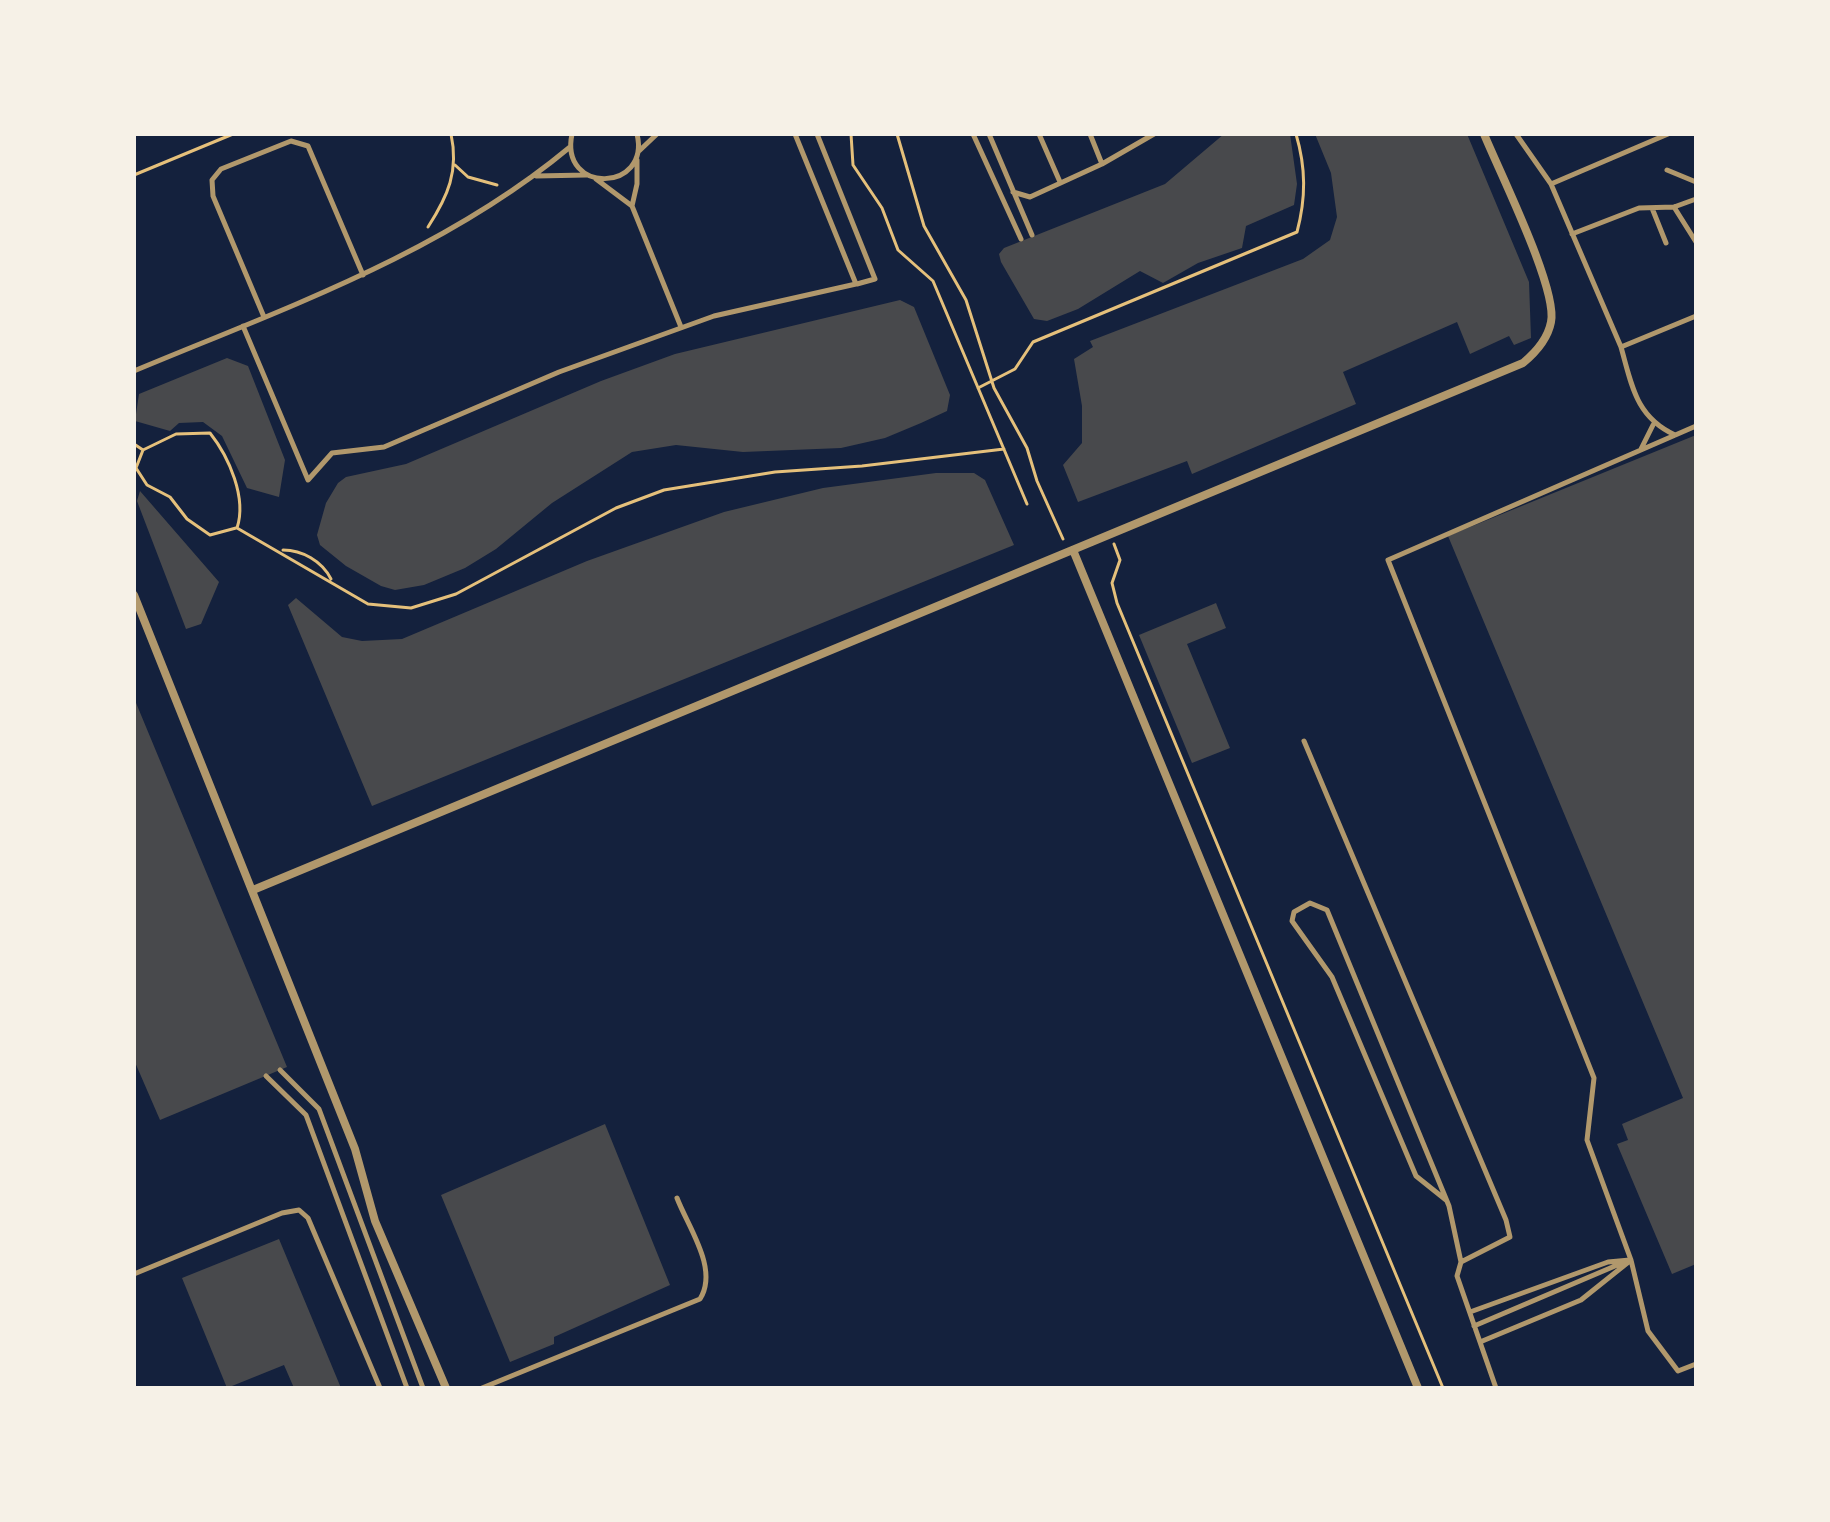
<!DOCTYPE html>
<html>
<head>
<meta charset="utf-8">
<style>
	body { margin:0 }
	#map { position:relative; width:1830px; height:1522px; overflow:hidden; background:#14213d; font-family:Overpass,sans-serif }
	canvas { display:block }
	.frame { position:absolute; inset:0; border:136px solid #f6f1e7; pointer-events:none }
</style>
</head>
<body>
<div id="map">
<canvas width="1830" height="1522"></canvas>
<div class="frame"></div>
</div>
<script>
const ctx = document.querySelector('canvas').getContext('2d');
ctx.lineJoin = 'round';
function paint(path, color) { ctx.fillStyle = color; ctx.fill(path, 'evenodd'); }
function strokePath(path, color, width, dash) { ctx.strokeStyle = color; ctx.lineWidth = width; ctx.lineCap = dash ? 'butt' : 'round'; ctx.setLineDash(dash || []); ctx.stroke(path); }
paint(new Path2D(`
	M 1224,134 L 1290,134 L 1297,184 L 1294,205 L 1246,226 L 1242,248 L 1198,263 L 1163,283 L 1140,271 L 1078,309 L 1047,321 L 1034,319 L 1001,262 L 999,254 L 1004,248 L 1165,184 Z
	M 1315,134 L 1467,134 L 1529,282 L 1531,338 L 1514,345 L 1509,336 L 1470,354 L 1457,322 L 1343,372 L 1356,404 L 1192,474 L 1187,461 L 1078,502 L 1063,465 L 1082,443 L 1082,406 L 1074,359 L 1093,347 L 1090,341 L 1303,259 L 1330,240 L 1337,217 L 1331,173 Z
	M 900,300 L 914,307 L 950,395 L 947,411 L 921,423 L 885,438 L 841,448 L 743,452 L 676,445 L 632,452 L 552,503 L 496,549 L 465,568 L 424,585 L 395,590 L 381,586 L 346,566 L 320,545 L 317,535 L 326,503 L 338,483 L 346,477 L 406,464 L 601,381 L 675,354 Z
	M 227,358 L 248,366 L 285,460 L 279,497 L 247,488 L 222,436 L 203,422 L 179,423 L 170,431 L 135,421 L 139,394 Z
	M 1696,435 L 1696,1264 L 1672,1274 L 1617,1144 L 1628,1140 L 1622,1124 L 1683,1098 L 1448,536 Z
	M 936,473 L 974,473 L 985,480 L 1014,545 L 372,806 L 288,605 L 296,598 L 342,637 L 362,641 L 402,639 L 587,561 L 724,512 L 823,488 Z
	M 140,491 L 219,582 L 201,624 L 186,629 L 137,501 Z
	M 1216,603 L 1226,628 L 1187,644 L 1230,748 L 1192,763 L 1139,635 Z
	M 134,698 L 287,1067 L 160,1120 L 134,1060 Z
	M 605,1124 L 670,1285 L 554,1337 L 554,1344 L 510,1362 L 441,1195 Z
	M 279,1239 L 341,1388 L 294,1388 L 284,1365 L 227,1388 L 182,1278 Z`), '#48494c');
strokePath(new Path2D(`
	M 851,134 L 853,165 L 882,208 L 898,250 L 933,281 L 1027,504
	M 897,134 L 924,226 L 966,300 L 994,388 L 1027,448 L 1037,481 L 1063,539
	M 455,165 L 468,177 L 497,185
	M 134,175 L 233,134
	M 428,227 C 448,196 459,171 451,134
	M 978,388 L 1015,369 L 1033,342 L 1297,232 C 1306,198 1306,168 1296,134
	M 134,444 L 143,450 L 176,434 L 210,433 C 229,457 247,498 237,528 L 368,604 L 411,608 L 456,594 L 616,508 L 664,490 L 775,472 L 862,466 L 1004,449
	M 143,450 L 136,468 L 147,485 L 170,497 L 187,519 L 210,535 L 236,528
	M 1114,544 L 1120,560 L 1112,583 L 1117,603 L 1443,1388
	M 283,550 C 302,550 322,561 331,579`), '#e5c07b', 3);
strokePath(new Path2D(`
	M 572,134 C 559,195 651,192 637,134
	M 817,134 L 875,279 L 857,284
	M 973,134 L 1021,239
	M 989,134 L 1032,235
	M 1039,134 L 1060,182
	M 1090,134 L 1102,164
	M 1516,134 L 1551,184 L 1668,134
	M 639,151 L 657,134
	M 1667,170 L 1696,182
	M 536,176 L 586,175
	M 596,179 L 632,206 L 681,327
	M 1551,184 L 1621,347
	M 1013,192 L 1030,197 L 1102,164 L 1154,134
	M 632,206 L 637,184 L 637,160
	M 1674,207 L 1696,242
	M 1652,208 L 1666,243
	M 1572,234 L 1639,208 L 1674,207 L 1696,199
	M 264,317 L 213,196 L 212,180 L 221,169 L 291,141 L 308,146 L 363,275
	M 243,326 L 308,480 L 332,453 L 384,447 L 559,372 L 714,316 L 856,284 L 795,134
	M 134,371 C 285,308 443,253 570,147
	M 1696,426 L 1388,560 L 1594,1078 L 1587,1140 L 1631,1260 L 1648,1331 L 1678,1371 L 1696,1364
	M 1675,435 C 1636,417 1632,386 1621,347 L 1696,316
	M 1641,449 L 1653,425
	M 1304,741 L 1506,1220 L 1510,1237 L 1461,1262 L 1457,1276 L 1496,1388
	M 280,1070 L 319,1109 L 423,1388
	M 266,1076 L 306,1115 L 407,1388
	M 1446,1200 L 1416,1176 L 1332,977 L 1292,921 L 1294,912 L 1310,903 L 1327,910 L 1449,1206 L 1461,1262
	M 134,1274 L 282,1213 L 299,1210 L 308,1218 L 380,1388
	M 1470,1312 L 1608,1262 L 1630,1260
	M 1474,1326 L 1622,1263
	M 1480,1342 L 1581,1300 L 1631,1260
	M 482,1388 L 700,1299 C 719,1269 688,1227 677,1198`), '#b1986c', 5);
strokePath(new Path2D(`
	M 1073,550 L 1418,1388
	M 134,595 L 355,1149 L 375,1221 L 446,1388
	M 253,890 L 1523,363 C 1535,353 1548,338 1551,322 C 1558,289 1499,171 1484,134`), '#b1986c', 8);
</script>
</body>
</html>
